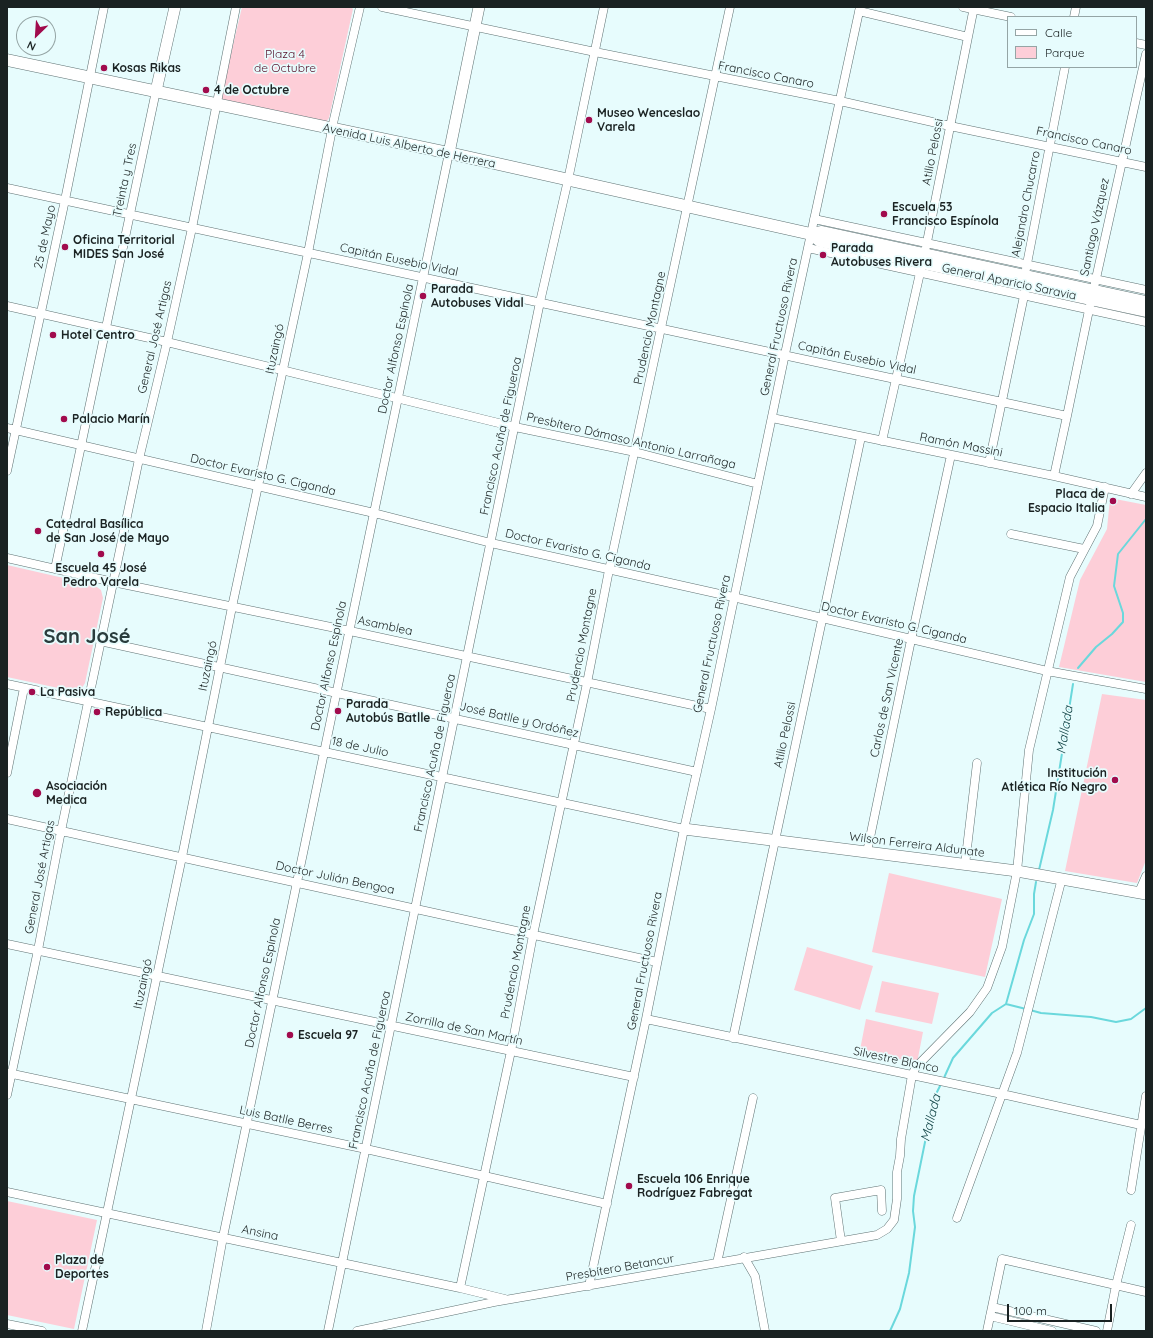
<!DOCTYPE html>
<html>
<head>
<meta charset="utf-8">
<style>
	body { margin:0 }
	#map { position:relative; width:1153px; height:1338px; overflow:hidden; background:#e7fcfd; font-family:Quicksand,sans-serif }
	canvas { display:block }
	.frame { position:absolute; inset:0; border:8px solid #1a2222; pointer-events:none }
	.legend { position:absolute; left:1007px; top:16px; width:130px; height:52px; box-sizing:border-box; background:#e7fcfd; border:1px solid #95a5a5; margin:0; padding:5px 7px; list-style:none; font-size:12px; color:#1a2222 }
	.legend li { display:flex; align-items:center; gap:8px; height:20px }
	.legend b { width:20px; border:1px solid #95a5a5 }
	.north { position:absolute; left:16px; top:16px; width:40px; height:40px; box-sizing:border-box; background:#e7fcfd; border:1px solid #95a5a5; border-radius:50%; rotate:205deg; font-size:11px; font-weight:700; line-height:16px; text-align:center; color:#1a2222 }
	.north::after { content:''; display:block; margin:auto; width:14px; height:18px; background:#a10b4d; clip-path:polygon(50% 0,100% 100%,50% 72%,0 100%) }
	.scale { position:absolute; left:1007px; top:1304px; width:105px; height:18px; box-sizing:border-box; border:2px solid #1a2222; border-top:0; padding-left:5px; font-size:12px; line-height:14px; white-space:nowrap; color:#1a2222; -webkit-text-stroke:3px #e7fcfd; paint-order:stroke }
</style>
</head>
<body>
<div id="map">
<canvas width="1153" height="1338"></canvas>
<div class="frame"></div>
<ul class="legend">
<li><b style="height:5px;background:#fff"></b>Calle</li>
<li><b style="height:11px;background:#fdced8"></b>Parque</li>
</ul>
<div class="north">N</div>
<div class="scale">100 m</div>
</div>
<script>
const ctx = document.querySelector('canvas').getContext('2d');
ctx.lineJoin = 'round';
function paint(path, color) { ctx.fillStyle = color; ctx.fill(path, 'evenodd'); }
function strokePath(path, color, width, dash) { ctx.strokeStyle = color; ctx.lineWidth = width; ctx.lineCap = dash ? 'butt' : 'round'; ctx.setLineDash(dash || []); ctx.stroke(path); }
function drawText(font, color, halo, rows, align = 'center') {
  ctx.font = font + ' Quicksand,sans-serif'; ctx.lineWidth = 3.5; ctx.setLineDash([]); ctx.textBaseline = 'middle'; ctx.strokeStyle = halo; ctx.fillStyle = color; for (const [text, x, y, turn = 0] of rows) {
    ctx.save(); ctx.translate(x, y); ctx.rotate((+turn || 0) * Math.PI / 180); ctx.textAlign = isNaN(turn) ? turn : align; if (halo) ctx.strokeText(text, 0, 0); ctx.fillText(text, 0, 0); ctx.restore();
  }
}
paint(new Path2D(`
	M 242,7 L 351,7 L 353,9 L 329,118 L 326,122 L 225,102 L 222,99 L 221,96 Z
	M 1110,498 L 1146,505 L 1146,682 L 1059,667 L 1080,580 L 1107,529 Z
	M 7,565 L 94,585 L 101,590 L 103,598 L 85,683 C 82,689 78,691 72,691 L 7,677 Z
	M 1102,694 L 1146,700 L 1146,860 L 1137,883 L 1065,871 Z
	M 889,873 L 1002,899 L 985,977 L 872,952 Z
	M 807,947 L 873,966 L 860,1010 L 794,990 Z
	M 882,981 L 939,993 L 932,1024 L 875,1012 Z
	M 866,1019 L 923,1032 L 917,1063 L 860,1050 Z
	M 7,1201 L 97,1220 L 74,1329 L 7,1315 Z`), '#fdced8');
strokePath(new Path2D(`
	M 1078,668 L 1096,647 L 1112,634 L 1123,622 L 1123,613 L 1114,586 L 1118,554 L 1146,519
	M 1039,870 L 1053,810 L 1073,684
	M 1006,1004 L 1026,1009
	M 1030,1010 L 1041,1013 L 1091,1017 L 1116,1022 L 1131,1019 L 1146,1008
	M 943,1080 L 953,1058 L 992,1013 L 1006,1004 L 1024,940 L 1034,914 L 1034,894 L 1036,882
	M 890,1331 L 900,1309 L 909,1273 L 915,1227 L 913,1211 L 914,1196 L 934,1098 L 941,1084`), '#6ad8dc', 2);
const minor = new Path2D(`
	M 382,7 L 595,52 L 840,101 L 950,126 L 1146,167
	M 963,7 L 1011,17
	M 859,11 L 968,37
	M 1074,17 L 1076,7
	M 1136,43 L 1146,45
	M 7,188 L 1067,416
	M 814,219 L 1146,290
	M 808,248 L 1146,322
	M 1026,269 L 1065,67
	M 7,306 L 167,342 L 515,427 L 635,452 L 758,484
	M 772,418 L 1054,476 L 1146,497
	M 7,428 L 374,513 L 491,543 L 733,597 L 1047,671 L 1146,689
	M 882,441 L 927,242 L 974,7
	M 989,463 L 1025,291
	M 7,471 L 65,200 L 104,7
	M 1054,476 L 1067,416 L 1089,310 L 1146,54
	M 1131,494 L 1146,473
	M 1011,534 L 1084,549
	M 7,558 L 113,582 L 350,631 L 711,709
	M 55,569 L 156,91
	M 100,641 L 697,772
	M 7,684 L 684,829
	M 7,773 L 24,688
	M 7,819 L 657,962
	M 867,852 L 911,640 L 951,455
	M 965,865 L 977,763
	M 1139,892 L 1146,876
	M 7,944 L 634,1077
	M 646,1019 L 1002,1094 L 1141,1125
	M 733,1038 L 861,437
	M 8,1073 L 366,1149 L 607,1204
	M 7,1095 L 38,950 L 61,831 L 139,459 L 167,342 L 192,228 L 236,7
	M 1131,1190 L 1146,1096
	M 7,1192 L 460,1288 L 505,1299
	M 957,1218 L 1017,1053 L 1062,878
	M 841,1241 L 835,1198 L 881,1190 L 882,1211
	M 744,1257 L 755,1276 L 765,1331
	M 717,1263 L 753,1098
	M 589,1286 L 646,1019 L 684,829 L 711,709 L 785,354 L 860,7
	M 460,1288 L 511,1051 L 533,935 L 587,683 L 609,570 L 730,7
	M 992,1307 L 1096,1331
	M 990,1316 L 1052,1331
	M 7,1324 L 42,1331
	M 82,1331 L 182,857 L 232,607 L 308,253 L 334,119 L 360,7
	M 206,1331 L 223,1237 L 449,153
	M 328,1331 L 540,302 L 568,180 L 604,7
	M 357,1331 L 494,1302 L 877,1235 L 887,1229 L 894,1220 L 897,1199 L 897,1172 L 900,1156 L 901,1139 L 912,1075 L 916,1067 L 970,1012 L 987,988 L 1002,947 L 1017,871 L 1029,750 L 1070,577 L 1097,526 L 1105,487
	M 987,1331 L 1002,1259 L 1146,1292
	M 1107,1331 L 1116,1285 L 1131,1225`);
const tertiary = new Path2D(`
	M 156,91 L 175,7
	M 449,153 L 479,7
	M 684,829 L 1017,871 L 1146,894`);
const secondary = new Path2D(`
	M 7,60 L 449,153 L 811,234 L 820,241 L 1146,311
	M 811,234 L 822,232 L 1146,302`);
strokePath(minor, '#607374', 9);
strokePath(tertiary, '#607374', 12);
strokePath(secondary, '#607374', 13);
strokePath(minor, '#fff', 8);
strokePath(tertiary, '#fff', 11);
strokePath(secondary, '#fff', 12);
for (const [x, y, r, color] of [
	[104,68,4,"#a10b4d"],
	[206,90,4,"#a10b4d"],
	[589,120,4,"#a10b4d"],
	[884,214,4,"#a10b4d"],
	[65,247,4,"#a10b4d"],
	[823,255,4,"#a10b4d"],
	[423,296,4,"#a10b4d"],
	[53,335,4,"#a10b4d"],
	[64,419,4,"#a10b4d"],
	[1113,501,4,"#a10b4d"],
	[38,531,4,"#a10b4d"],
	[101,554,4,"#a10b4d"],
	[32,692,4,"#a10b4d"],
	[338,711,4,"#a10b4d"],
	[97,712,4,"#a10b4d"],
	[1115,780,4,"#a10b4d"],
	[37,793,5,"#a10b4d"],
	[290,1035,4,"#a10b4d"],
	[629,1186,4,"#a10b4d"],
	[47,1267,4,"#a10b4d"]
]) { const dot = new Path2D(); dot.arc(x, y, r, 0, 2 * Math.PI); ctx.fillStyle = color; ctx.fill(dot); strokePath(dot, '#e7fcfd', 1.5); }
drawText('12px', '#58102a', '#e7fcfd', [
	["Plaza 4",285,54],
	["de Octubre",285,68]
]);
drawText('bold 12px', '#1a2222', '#e7fcfd', [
	["Kosas Rikas",112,68],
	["4 de Octubre",214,90],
	["Museo Wenceslao",597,113],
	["Varela",597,127],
	["Escuela 53",892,207],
	["Francisco Espínola",892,221],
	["Oficina Territorial",73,240],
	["MIDES San José",73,254],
	["Parada",831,248],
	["Autobuses Rivera",831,262],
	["Parada",431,289],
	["Autobuses Vidal",431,303],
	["Hotel Centro",61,335],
	["Palacio Marín",72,419],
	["Placa de",1105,494,"right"],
	["Espacio Italia",1105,508,"right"],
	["Catedral Basílica",46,524],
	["de San José de Mayo",46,538],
	["Escuela 45 José",101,568,"center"],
	["Pedro Varela",101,582,"center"],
	["La Pasiva",40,692],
	["Parada",346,704],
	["Autobús Batlle",346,718],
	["República",105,712],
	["Institución",1107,773,"right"],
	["Atlética Río Negro",1107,787,"right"],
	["Asociación",46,786],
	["Medica",46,800],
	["Escuela 97",298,1035],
	["Escuela 106 Enrique",637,1179],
	["Rodríguez Fabregat",637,1193],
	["Plaza de",55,1260],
	["Deportes",55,1274]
], 'left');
drawText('12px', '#1a2222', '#e7fcfd', [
	["Francisco Canaro",766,75,11],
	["Francisco Canaro",1084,141,12],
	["Avenida Luis Alberto de Herrera",409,146,12],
	["Atilio Pelossi",933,152,-79],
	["Treinta y Tres",125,180,-78],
	["Alejandro Chucarro",1026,204,-79],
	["Santiago Vázquez",1095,227,-78],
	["25 de Mayo",45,237,-78],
	["Capitán Eusebio Vidal",399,260,12],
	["General Aparicio Saravia",1009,282,12],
	["General Fructuoso Rivera",779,327,-78],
	["Prudencio Montagne",650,328,-78],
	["General José Artigas",155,337,-77],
	["Ituzaingó",275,349,-78],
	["Doctor Alfonso Espínola",396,349,-78],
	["Capitán Eusebio Vidal",857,358,12],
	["Francisco Acuña de Figueroa",501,436,-78],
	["Presbítero Dámaso Antonio Larrañaga",631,441,13],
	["Ramón Massini",961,445,11],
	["Doctor Evaristo G. Ciganda",263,475,13],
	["Doctor Evaristo G. Ciganda",578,550,13],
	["Doctor Evaristo G. Ciganda",894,623,13],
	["Asamblea",385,626,12],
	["General Fructuoso Rivera",712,644,-78],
	["Prudencio Montagne",582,645,-79],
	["Ituzaingó",208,666,-78],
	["Doctor Alfonso Espínola",329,666,-78],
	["Carlos de San Vicente",887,698,-78],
	["José Batlle y Ordóñez",519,720,13],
	["Atilio Pelossi",785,735,-78],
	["18 de Julio",360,747,12],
	["Francisco Acuña de Figueroa",435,753,-78],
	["Wilson Ferreira Aldunate",917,845,7],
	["General José Artigas",40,877,-79],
	["Doctor Julián Bengoa",335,878,12],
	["General Fructuoso Rivera",645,961,-79],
	["Prudencio Montagne",516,962,-79],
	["Doctor Alfonso Espínola",263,983,-78],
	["Ituzaingó",143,984,-78],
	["Zorrilla de San Martín",464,1029,12],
	["Silvestre Blanco",896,1060,12],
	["Francisco Acuña de Figueroa",370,1070,-78],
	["Luis Batlle Berres",286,1120,12],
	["Ansina",260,1233,12],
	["Presbítero Betancur",620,1268,-10]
]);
drawText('italic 13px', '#114446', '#e7fcfd', [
	["Mallada",1065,730,-81],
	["Mallada",931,1118,-76]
]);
drawText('bold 20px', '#2a3c3d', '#e7fcfd', [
	["San José",87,637]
]);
</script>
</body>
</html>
